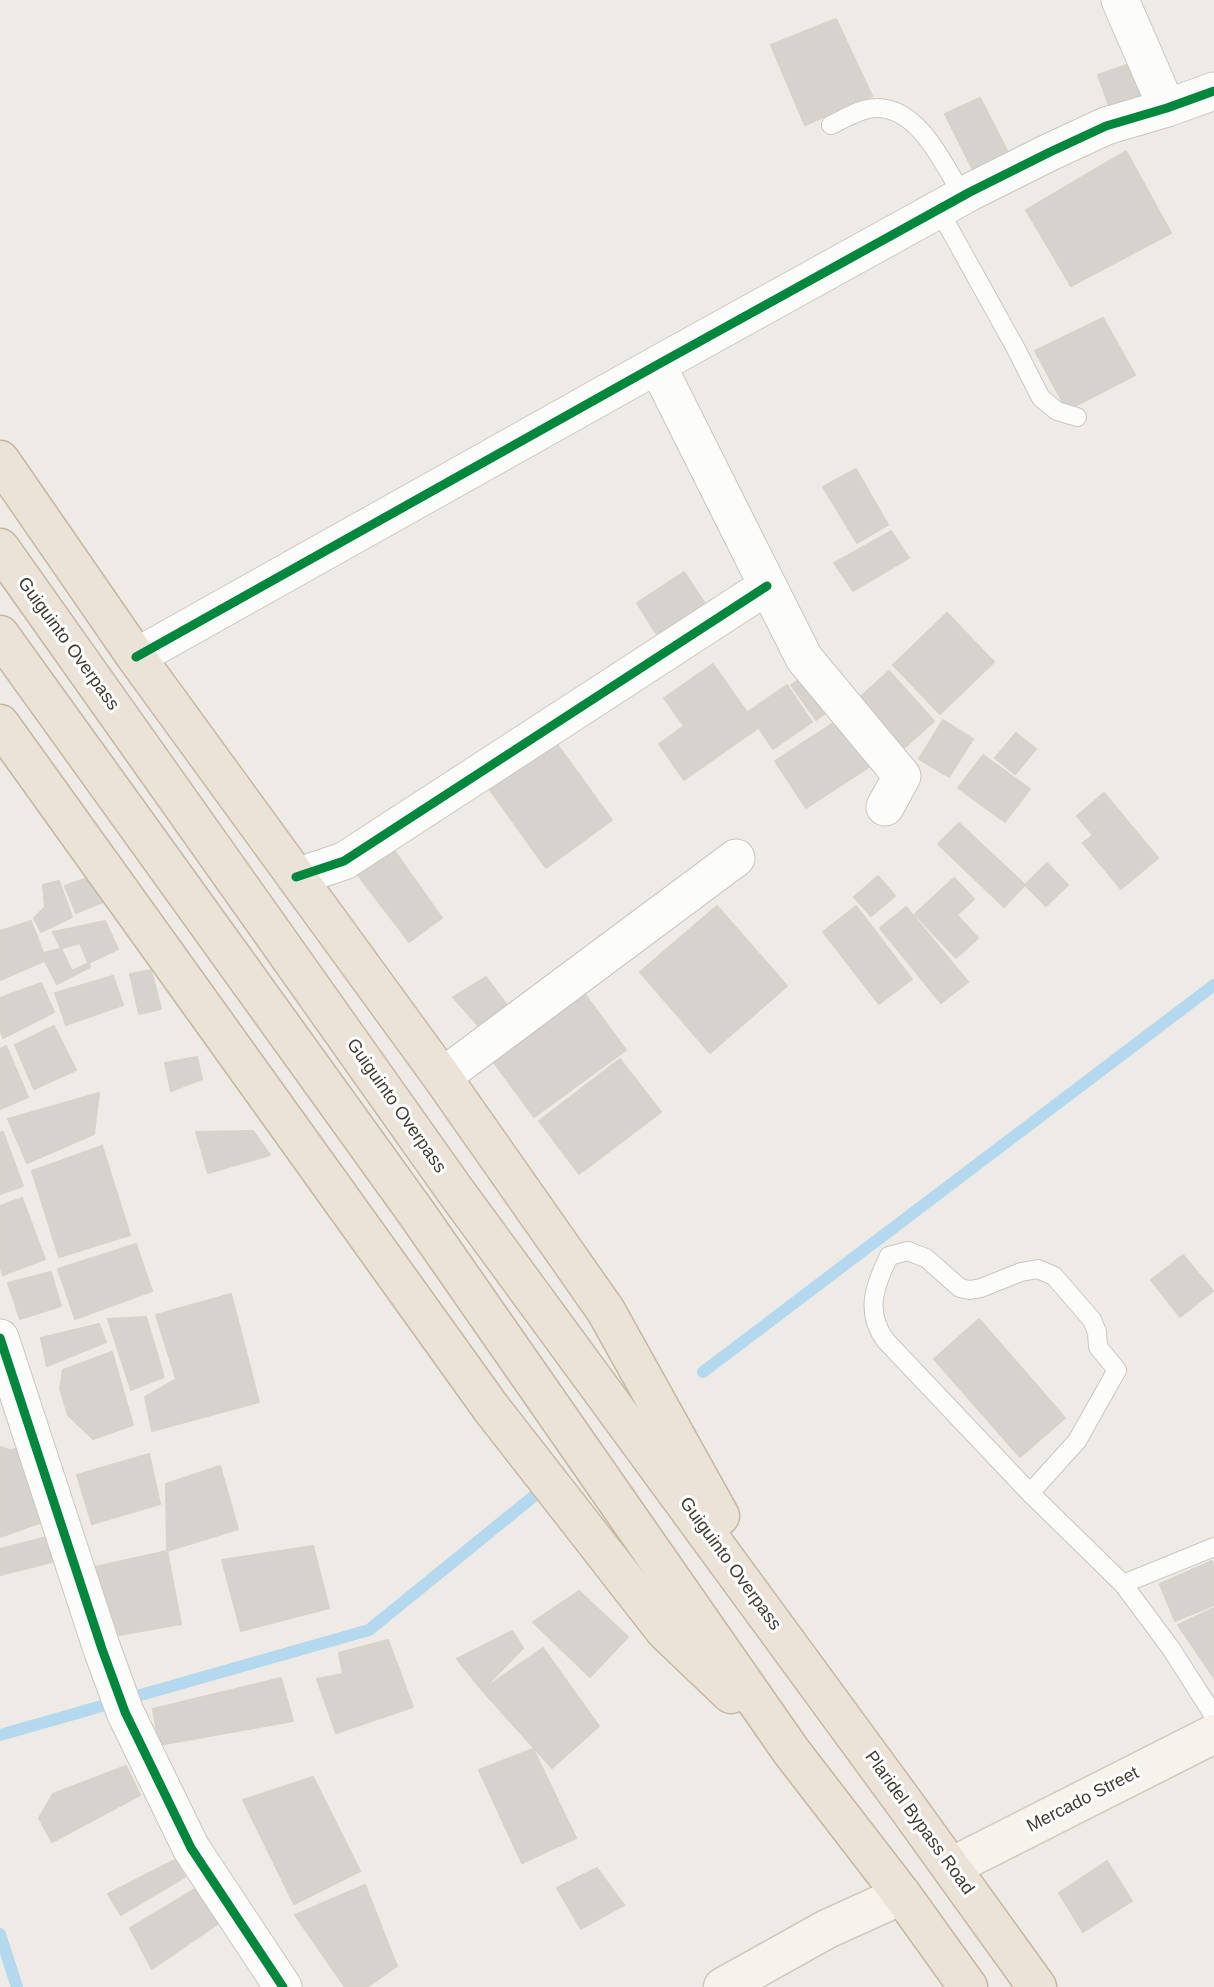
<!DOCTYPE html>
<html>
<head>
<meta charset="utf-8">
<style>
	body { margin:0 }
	canvas { display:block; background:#eeebe6 }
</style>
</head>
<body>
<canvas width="1214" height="1987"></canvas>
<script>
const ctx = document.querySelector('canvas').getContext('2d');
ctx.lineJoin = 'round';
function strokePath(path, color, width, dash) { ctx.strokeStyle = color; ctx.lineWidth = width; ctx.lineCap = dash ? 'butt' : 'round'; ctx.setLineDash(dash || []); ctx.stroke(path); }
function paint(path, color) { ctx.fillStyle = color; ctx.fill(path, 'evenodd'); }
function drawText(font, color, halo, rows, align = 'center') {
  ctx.font = font + ' Arial,sans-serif'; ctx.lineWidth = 6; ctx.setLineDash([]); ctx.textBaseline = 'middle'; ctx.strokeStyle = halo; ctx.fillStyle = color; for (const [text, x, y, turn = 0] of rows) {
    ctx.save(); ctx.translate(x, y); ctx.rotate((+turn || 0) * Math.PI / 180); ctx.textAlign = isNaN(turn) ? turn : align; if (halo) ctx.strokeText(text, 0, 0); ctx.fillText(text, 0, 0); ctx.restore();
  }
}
strokePath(new Path2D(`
	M 703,1372 L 1214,985
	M 0,1735 L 369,1630 L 534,1496
	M 0,1934 L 17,1987`), '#b4d8ee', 12);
const building = new Path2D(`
	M 836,19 L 872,96 L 805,125 L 771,45 Z
	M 1127,65 L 1146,104 L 1112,114 L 1098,75 Z
	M 980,98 L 1013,162 L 977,178 L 945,114 Z
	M 1126,151 L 1171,233 L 1071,286 L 1026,210 Z
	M 1103,318 L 1135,375 L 1067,410 L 1035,351 Z
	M 856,469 L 888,525 L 857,543 L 823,487 Z
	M 891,531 L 909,558 L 853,591 L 834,563 Z
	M 684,572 L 708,608 L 659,638 L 637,603 Z
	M 947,613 L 994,662 L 940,714 L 893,665 Z
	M 713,664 L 758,728 L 684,780 L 659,744 L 684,726 L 664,698 Z
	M 889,671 L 934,721 L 903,749 L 858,699 Z
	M 810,672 L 835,706 L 816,720 L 791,685 Z
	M 787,685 L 812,722 L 773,749 L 748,712 Z
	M 841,718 L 872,765 L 806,808 L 775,761 Z
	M 943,720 L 973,739 L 949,777 L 919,759 Z
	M 1016,733 L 1036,749 L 1015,774 L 995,758 Z
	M 554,740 L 612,820 L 546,868 L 490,790 Z
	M 983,755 L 1030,789 L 1005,822 L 958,788 Z
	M 1104,793 L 1158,858 L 1121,889 L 1083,843 L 1093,835 L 1077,816 Z
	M 959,823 L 1025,885 L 1004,907 L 938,844 Z
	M 391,846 L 442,918 L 409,942 L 354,870 Z
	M 1047,863 L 1068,885 L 1046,906 L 1025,885 Z
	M 98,874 L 108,900 L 76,913 L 65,886 Z
	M 878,876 L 895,896 L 871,916 L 854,897 Z
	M 954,878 L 974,899 L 957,915 L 978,938 L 956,958 L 915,914 Z
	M 59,881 L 72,917 L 41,932 L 34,918 L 45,907 L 43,885 Z
	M 717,906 L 787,986 L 710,1053 L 640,972 Z
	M 856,906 L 912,979 L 879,1004 L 823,932 Z
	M 906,907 L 968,982 L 941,1003 L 880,928 Z
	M 31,921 L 46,960 L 0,980 L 0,931 Z
	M 105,921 L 118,949 L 72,971 L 53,932 Z
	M 80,943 L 90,967 L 57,984 L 41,954 Z
	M 151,970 L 161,1009 L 139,1014 L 130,974 Z
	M 113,976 L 123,1005 L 66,1025 L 55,993 Z
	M 486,977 L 510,1009 L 484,1032 L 453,997 Z
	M 41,983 L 54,1012 L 3,1038 L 0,1030 L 0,998 Z
	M 584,993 L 626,1050 L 534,1117 L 492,1060 Z
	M 54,1026 L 76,1070 L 34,1089 L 15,1045 Z
	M 6,1046 L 28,1097 L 0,1109 L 0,1049 Z
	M 197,1057 L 202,1079 L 171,1091 L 165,1063 Z
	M 620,1059 L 661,1112 L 579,1174 L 539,1121 Z
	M 99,1093 L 94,1134 L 27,1163 L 8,1119 Z
	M 253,1131 L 270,1155 L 208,1173 L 196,1132 Z
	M 3,1132 L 23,1186 L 0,1194 L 0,1133 Z
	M 102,1146 L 130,1235 L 59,1257 L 32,1171 Z
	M 22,1198 L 45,1259 L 3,1275 L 0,1266 L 0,1206 Z
	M 136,1244 L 152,1291 L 75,1319 L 58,1269 Z
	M 1183,1255 L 1213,1291 L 1180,1317 L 1151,1280 Z
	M 51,1272 L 61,1306 L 20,1319 L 8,1283 Z
	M 231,1294 L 259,1402 L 152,1431 L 145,1397 L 176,1379 L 156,1315 Z
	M 146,1317 L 164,1377 L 131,1390 L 108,1319 Z
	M 979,1319 L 1065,1418 L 1020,1457 L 934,1359 Z
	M 99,1324 L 106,1342 L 47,1366 L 41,1338 Z
	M 112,1352 L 133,1425 L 93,1439 L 68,1415 L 60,1389 L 63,1370 Z
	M 0,1447 L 10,1450 L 24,1448 L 45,1521 L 0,1537 Z
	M 149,1454 L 160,1504 L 92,1524 L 77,1475 Z
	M 220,1466 L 238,1529 L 167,1551 L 166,1484 Z
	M 47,1537 L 52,1562 L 0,1575 L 0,1549 Z
	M 313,1546 L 329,1608 L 241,1631 L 222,1560 Z
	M 167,1551 L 181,1624 L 119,1635 L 95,1567 Z
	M 1212,1561 L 1214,1566 L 1214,1605 L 1175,1621 L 1160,1584 Z
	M 579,1591 L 628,1637 L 590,1677 L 533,1622 Z
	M 1214,1608 L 1214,1678 L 1178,1625 Z
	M 512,1631 L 523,1648 L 482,1690 L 457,1659 Z
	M 388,1640 L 413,1707 L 336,1733 L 317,1679 L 343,1674 L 339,1653 Z
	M 543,1648 L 599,1726 L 552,1768 L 482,1690 Z
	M 281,1678 L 293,1721 L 159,1745 L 153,1709 Z
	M 533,1749 L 576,1838 L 522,1863 L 479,1770 Z
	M 126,1766 L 140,1795 L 52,1842 L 39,1818 L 53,1794 Z
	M 313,1777 L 360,1871 L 294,1904 L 243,1800 Z
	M 175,1860 L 185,1877 L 121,1915 L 108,1894 Z
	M 1107,1861 L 1132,1901 L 1083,1932 L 1059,1893 Z
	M 597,1868 L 624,1905 L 581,1929 L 557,1888 Z
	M 365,1885 L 397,1966 L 367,1987 L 345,1987 L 295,1915 Z
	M 195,1889 L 219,1923 L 152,1969 L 130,1928 Z`);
paint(building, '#d6d2cd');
strokePath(building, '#d6d2cc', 2);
const lane = new Path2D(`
	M 831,125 C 844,119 861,108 876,108 C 919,107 944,165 963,196
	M 939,210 L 1015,347 L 1041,398 L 1057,411 L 1077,417
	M 1030,1493 L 1077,1441 L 1117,1370 L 1098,1347 L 1097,1332 L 1092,1320 L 1054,1276 L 1038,1269 L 1021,1272 L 981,1288 L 970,1290 L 960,1288 L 926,1258 L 908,1251 L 889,1256 C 875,1285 864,1312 886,1341 L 1030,1493 L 1123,1584 L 1172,1650 L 1214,1716
	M 1123,1584 L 1214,1547`);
const street = new Path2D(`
	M 1120,0 L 1167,108
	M 657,365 L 804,658 L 902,776 L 885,807
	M 136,657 L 657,365 L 970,192 L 1050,152 L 1106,126 L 1167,108 L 1214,91
	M 296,877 L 344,861 L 767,586
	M 442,1077 L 736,858
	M 0,1338 L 102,1649 L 125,1712 L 191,1848 L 283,1987`);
const secondary = new Path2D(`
	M 951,1867 L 1214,1734
	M 723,1987 L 827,1929 L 902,1895`);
const highway = new Path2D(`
	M 0,460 L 136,657 L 442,1077 L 606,1311 L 720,1516
	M 0,548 L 454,1189 L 908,1808 L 1037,1987
	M 0,635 L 415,1211 L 791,1751 L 902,1895 L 968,1987
	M 0,724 L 491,1408 L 665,1631 L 731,1694`);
strokePath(lane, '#cac7c2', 20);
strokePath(street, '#cac7c2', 39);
strokePath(secondary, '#cfcabe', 41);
strokePath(highway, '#c6b7a1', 41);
strokePath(lane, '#fcfcfb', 18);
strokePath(street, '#fcfcfb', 37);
strokePath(secondary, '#f6f3ec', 38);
strokePath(highway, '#ebe3d7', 38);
strokePath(new Path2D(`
	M 136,657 L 657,365 L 970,192 L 1050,152 L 1106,126 L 1167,108 L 1214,91
	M 296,877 L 344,861 L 767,586
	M 0,1338 L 102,1649 L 125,1712 L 191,1848 L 283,1987`), '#00873e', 9);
drawText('18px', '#433c32', '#fff', [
	["Guiguinto Overpass",68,644,54],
	["Guiguinto Overpass",396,1106,55],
	["Guiguinto Overpass",730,1564,54],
	["Mercado Street",1083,1800,-27],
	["Plaridel Bypass Road",919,1823,54]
]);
</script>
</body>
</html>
